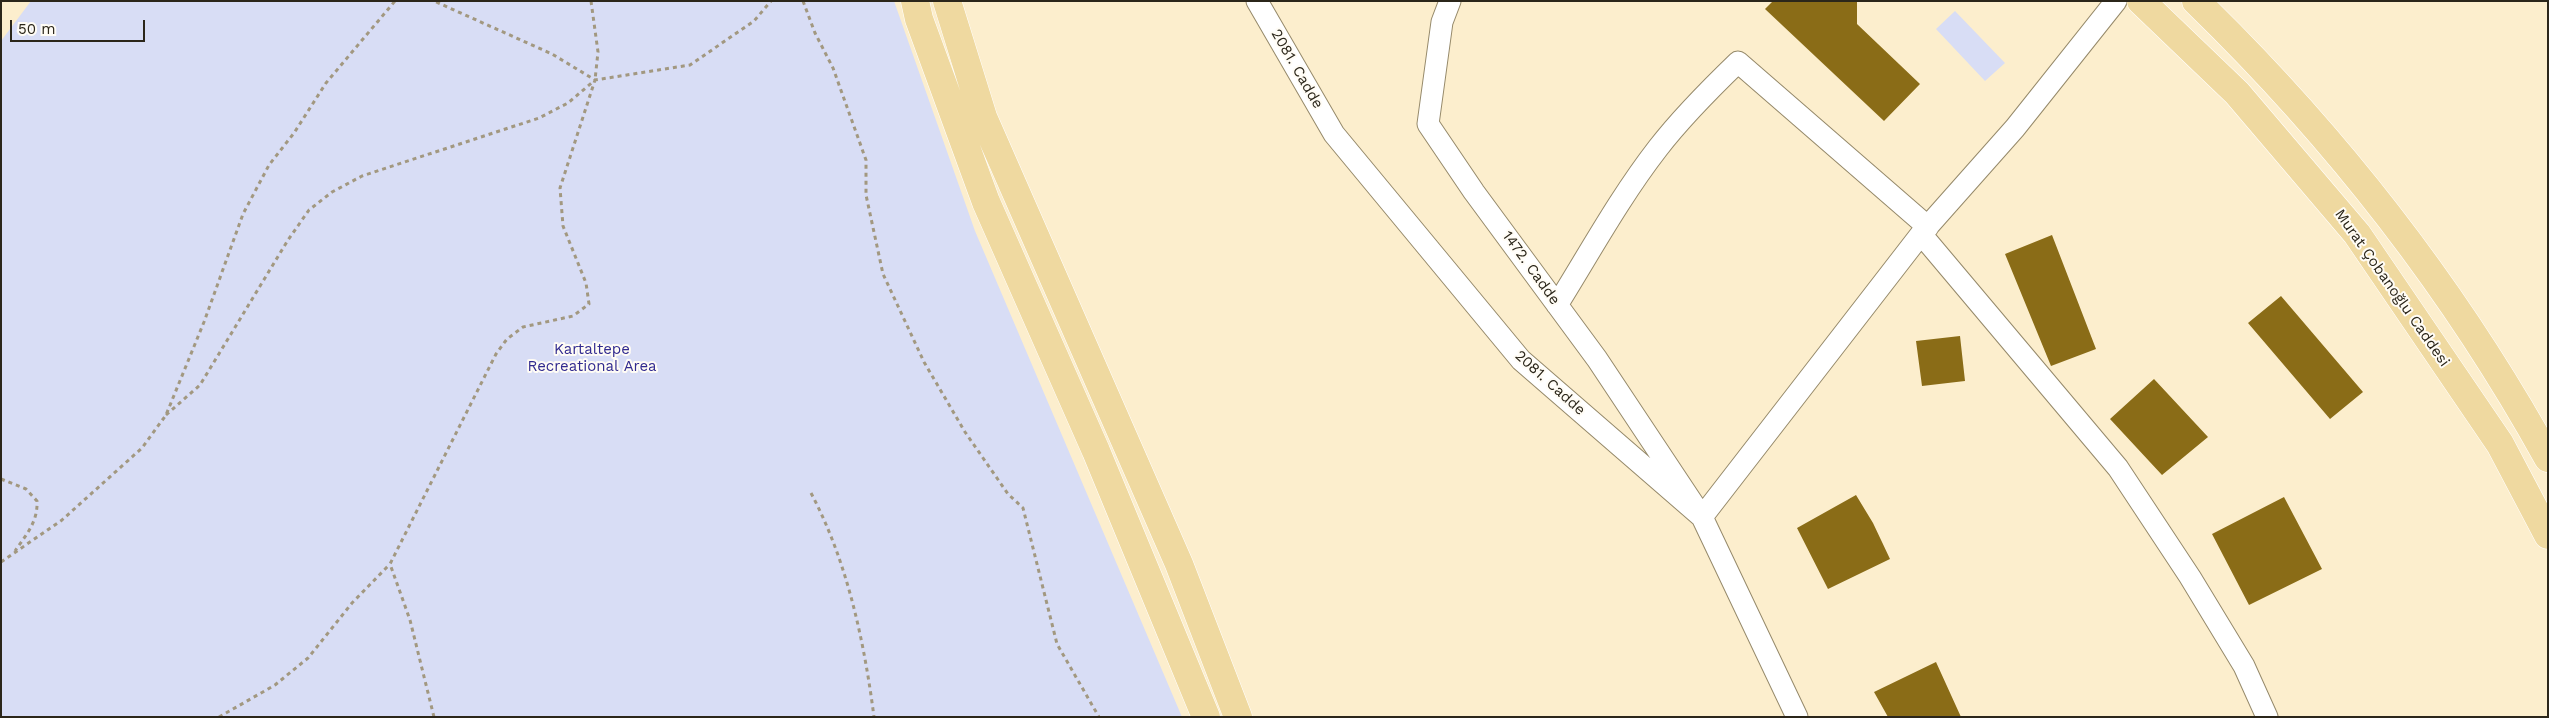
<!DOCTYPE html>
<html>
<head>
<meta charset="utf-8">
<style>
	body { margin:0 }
	#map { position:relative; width:2549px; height:718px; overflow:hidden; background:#fceecd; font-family:"Work Sans",sans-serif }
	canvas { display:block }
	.frame { position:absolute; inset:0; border:2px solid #2b261a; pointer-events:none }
	.scale { position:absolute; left:10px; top:20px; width:135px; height:22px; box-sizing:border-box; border:2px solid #2b261a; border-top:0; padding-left:6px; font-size:15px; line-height:18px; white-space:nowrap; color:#2b261a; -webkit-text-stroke:4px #fffcf5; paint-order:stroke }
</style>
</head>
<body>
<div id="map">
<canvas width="2549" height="718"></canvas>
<div class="frame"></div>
<div class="scale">50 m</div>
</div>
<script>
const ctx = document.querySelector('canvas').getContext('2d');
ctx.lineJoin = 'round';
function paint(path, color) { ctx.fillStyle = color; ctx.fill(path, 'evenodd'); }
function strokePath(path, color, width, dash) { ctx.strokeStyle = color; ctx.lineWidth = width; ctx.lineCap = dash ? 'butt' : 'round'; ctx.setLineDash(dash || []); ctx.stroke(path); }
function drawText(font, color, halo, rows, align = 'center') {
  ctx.font = font + ' "Work Sans",sans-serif'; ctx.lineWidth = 4; ctx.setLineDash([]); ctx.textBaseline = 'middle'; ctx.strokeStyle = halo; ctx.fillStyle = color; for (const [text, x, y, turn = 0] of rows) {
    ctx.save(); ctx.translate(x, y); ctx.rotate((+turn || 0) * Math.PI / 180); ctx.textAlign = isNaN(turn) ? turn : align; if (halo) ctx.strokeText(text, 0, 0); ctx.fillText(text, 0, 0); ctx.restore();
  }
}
paint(new Path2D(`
	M 31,1 L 894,1 L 975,231 L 1182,717 L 1,717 L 1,41 Z
	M 1955,11 L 2005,63 L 1985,81 L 1936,29 Z`), '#d8ddf5');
paint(new Path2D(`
	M 1773,1 L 1857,1 L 1857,24 L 1920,84 L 1884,121 L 1765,9 Z
	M 2052,235 L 2096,349 L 2051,366 L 2005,254 Z
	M 2281,296 L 2363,392 L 2330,419 L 2248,323 Z
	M 1960,336 L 1965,381 L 1922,386 L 1916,341 Z
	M 2154,379 L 2208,437 L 2162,475 L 2110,419 Z
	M 1856,495 L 1873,523 L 1890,559 L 1828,589 L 1797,528 Z
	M 2284,497 L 2322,569 L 2249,605 L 2212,534 Z
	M 1936,662 L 1961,717 L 1888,717 L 1874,692 Z`), '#8a6c17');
const minor = new Path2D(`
	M 1257,1 L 1334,134 L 1521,360 L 1702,517 L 1797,717
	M 1450,1 L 1442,22 L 1428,124 L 1474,192 L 1597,359 L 1702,517 L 1921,234 L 2015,128 L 2116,1
	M 1921,234 L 2118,468 L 2190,577 L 2244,666 L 2267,717
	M 1557,305 C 1590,252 1620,197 1658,148 C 1682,117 1710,89 1738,62 L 1928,227`);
const major = new Path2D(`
	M 915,1 L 919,19 L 986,202 L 1096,451 L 1206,717
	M 947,1 L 983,117 L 1179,564 L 1238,717
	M 2141,1 L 2237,93 L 2357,234 L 2500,444 L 2548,535
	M 2196,1 C 2334,135 2455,290 2548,458`);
strokePath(minor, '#95896a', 23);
strokePath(major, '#fff', 29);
strokePath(new Path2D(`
	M 591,1 L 598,52 L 595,80
	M 803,1 L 815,33 L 833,68 L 866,160 L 866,195 L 883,274 L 924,362 L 965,432 L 1008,494 L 1023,508 L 1057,644 L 1099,717
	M 166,415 L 200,385 L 288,240 L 309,210 L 332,192 L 362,176 L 539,118 L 568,103 L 595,80 L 690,65 L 754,21 L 771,1
	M 1,479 L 26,489 L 37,501 C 38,522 26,535 15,551
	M 811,493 C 847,561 864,640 874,717
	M 1,562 L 62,520 L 142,448 L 166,415 L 204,322 L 243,214 L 269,165 L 294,133 L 326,83 L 395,1
	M 219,717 L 275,685 L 308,658 L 352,603 L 390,564
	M 434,717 L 410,620 L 390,564 L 496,354 L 507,339 L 523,327 L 573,316 L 589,304 L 586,283 L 563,226 L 560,188 L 595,80 L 552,54 L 434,1`), '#a29880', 3, [4, 4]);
strokePath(minor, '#fff', 21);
strokePath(major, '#efd9a0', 28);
drawText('15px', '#2b261a', '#fffcf5', [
	["2081. Cadde",1297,69,60],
	["1472. Cadde",1531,268,54],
	["Murat Çobanoğlu Caddesi",2392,288,55],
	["2081. Cadde",1550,383,42]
]);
drawText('15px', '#312a8f', '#fffcf5', [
	["Kartaltepe",592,350],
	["Recreational Area",592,367]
]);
</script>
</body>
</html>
